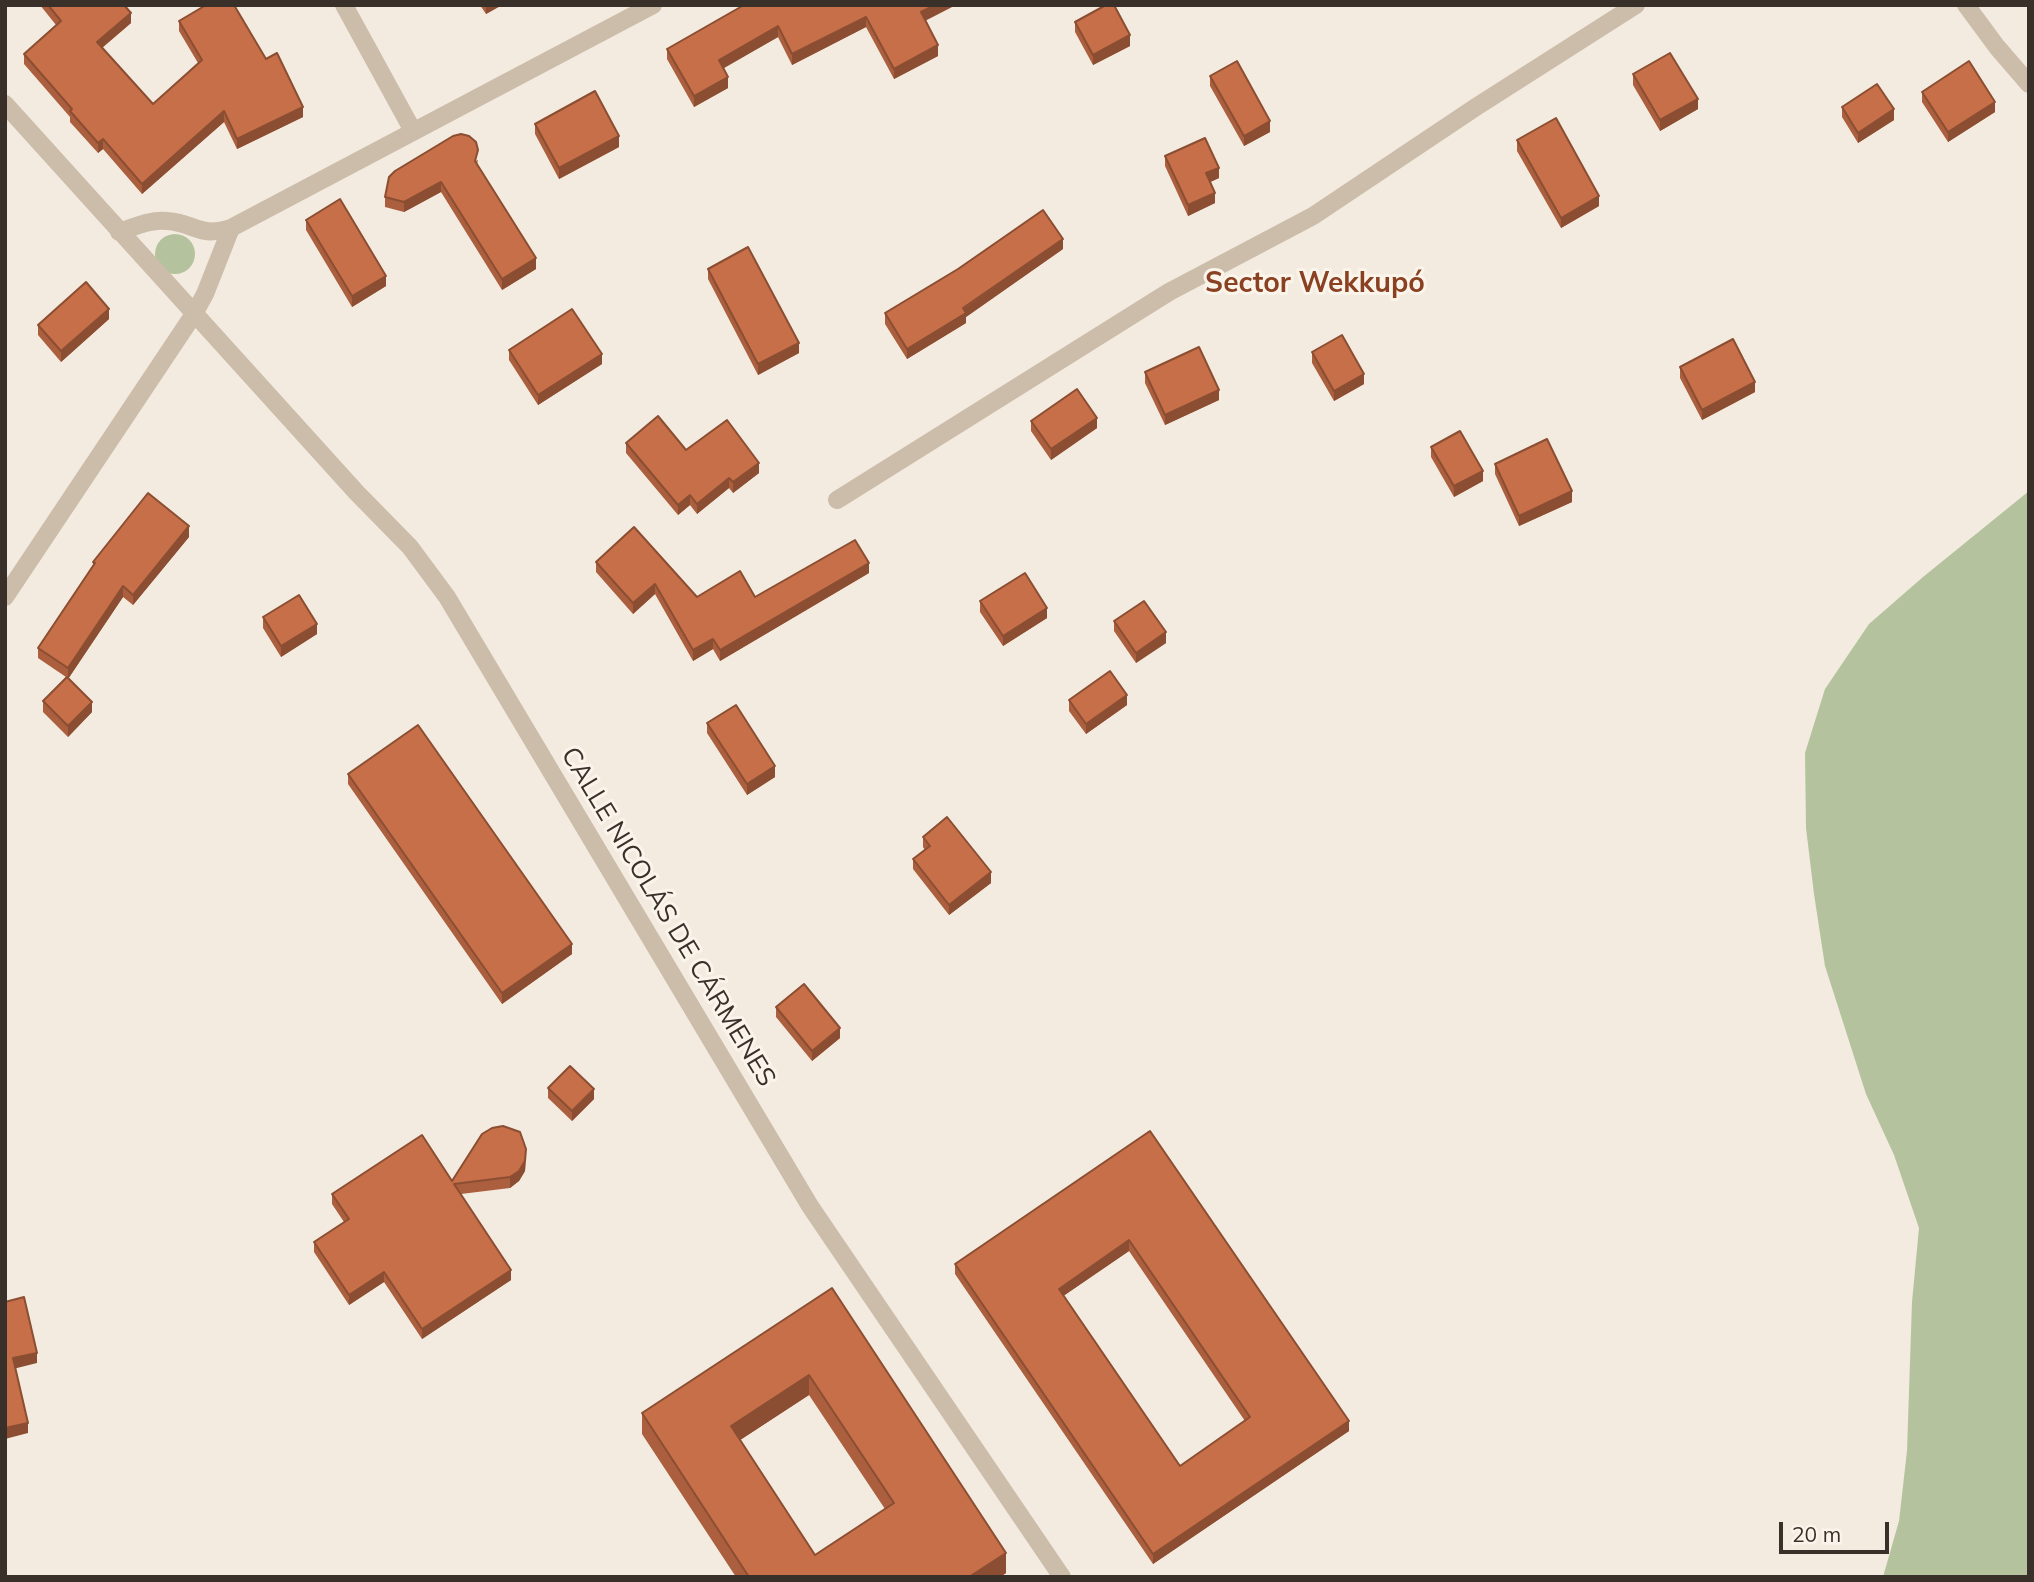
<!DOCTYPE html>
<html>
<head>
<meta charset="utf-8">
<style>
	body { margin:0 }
	#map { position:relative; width:2034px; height:1582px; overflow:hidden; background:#f3ebdf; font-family:Mulish,sans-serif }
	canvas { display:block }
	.frame { position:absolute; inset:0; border:7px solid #39302a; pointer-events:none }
	.scale { position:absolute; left:1779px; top:1522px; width:110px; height:32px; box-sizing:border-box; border:4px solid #39302a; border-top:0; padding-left:9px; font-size:21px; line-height:24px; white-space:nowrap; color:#39302a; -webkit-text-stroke:5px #faf4eb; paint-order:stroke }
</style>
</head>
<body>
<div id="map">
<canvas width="2034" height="1582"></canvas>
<div class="frame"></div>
<div class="scale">20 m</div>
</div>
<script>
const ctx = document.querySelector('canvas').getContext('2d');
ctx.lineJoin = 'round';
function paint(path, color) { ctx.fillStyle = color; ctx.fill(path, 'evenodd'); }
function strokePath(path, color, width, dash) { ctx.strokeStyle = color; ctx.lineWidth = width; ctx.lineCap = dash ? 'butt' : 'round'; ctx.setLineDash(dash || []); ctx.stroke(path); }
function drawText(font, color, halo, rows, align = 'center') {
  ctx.font = font + ' Mulish,sans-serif'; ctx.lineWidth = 6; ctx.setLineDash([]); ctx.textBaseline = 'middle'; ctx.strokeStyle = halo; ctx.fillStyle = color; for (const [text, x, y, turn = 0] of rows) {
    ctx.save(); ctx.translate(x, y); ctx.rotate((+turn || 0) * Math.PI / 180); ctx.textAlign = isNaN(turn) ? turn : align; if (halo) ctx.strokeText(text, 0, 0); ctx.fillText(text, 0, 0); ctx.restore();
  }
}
paint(new Path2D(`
	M155 254a20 20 0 1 1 40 0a20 20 0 1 1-40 0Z
	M 2029,491 L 2029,1577 L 1883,1577 L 1899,1521 L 1907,1451 L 1912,1302 L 1919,1228 L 1894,1155 L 1866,1094 L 1825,966 L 1814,894 L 1806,828 L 1805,753 L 1825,689 L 1869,624 L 1923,577 Z`), '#b4c39e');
strokePath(new Path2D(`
	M 344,5 L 413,131
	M 1966,5 L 1997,47 L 2029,84
	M 5,104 L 357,493 L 410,547 L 447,597 L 810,1206 L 1062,1577
	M 119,232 C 134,227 151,219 167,221 C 196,223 198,238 231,228 L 653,5
	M 837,500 L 1169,292 L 1313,216 L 1476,107 L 1636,5
	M 5,597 L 194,314 L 205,294 L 231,228`), '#ccbcaa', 18);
paint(new Path2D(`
	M 40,5 L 124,5 L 131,23 L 102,48 L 153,104 L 198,63 L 179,31 L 179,21 L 266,59 L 303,117 L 237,149 L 224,122 L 142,194 L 103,149 L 98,153 L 70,122 L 70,117 L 24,64 L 24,54 L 56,25 Z
	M 480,5 L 502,5 L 486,14 Z
	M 744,5 L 925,21 L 938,56 L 894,79 L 866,27 L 792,65 L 778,37 L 723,68 L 728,88 L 694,107 L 667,59 L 667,49 Z
	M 1075,22 L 1130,46 L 1093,65 L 1075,32 Z
	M 1633,74 L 1698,109 L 1660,131 L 1633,85 Z
	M 1210,76 L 1270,132 L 1244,146 L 1210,86 Z
	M 1922,92 L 1995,112 L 1948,142 L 1922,102 Z
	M 1842,107 L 1894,120 L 1858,143 L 1842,117 Z
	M 535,124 L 619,147 L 559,179 L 535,134 Z
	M 1517,140 L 1599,206 L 1561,228 L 1517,151 Z
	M 1165,156 L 1219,178 L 1210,182 L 1215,203 L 1188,216 L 1165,166 Z
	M 478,160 L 477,164 L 536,269 L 502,290 L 441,192 L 404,212 L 385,207 L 385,197 Z
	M 306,220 L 386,286 L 352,307 L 306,230 Z
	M 1063,249 L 966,317 L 966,323 L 907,359 L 885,324 L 885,313 Z
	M 708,269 L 799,353 L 758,375 L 708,279 Z
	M 109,319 L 61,362 L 38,335 L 38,325 Z
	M 509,350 L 602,364 L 538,405 L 509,360 Z
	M 1312,352 L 1364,384 L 1334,401 L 1312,363 Z
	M 1680,367 L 1755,392 L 1702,420 L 1680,378 Z
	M 1145,372 L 1219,400 L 1165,425 L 1145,383 Z
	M 1031,421 L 1097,428 L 1051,460 L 1031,431 Z
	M 626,443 L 686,450 L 759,473 L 733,493 L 729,488 L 697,514 L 690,505 L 678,515 L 626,453 Z
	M 1431,447 L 1483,481 L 1454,497 L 1431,457 Z
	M 1495,464 L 1572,502 L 1519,526 L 1495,474 Z
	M 189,537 L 133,605 L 123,597 L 68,679 L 92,712 L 68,737 L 43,712 L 43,701 L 66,677 L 38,658 L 38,648 L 93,565 L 93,562 Z
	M 596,562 L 697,597 L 755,597 L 869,573 L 720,661 L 713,649 L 693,661 L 655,594 L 633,614 L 596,572 Z
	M 980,601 L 1047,618 L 1003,646 L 980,612 Z
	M 263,617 L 317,634 L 281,657 L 263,628 Z
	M 1114,621 L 1166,643 L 1136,663 L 1114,631 Z
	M 1069,700 L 1127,705 L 1086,734 L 1069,711 Z
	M 707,723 L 775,777 L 747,795 L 707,733 Z
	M 348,774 L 572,954 L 502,1004 L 348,784 Z
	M 923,837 L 991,883 L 949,915 L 913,869 L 913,859 L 925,850 L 923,847 Z
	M 776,1007 L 840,1038 L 812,1061 L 776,1017 Z
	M 548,1088 L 594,1099 L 572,1121 L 548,1098 Z
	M 1150,1131 L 1349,1431 L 1153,1564 L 955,1274 L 955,1264 ZM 1129,1251 L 1245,1421 L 1180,1466 L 1063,1296 Z
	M 526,1160 L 525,1171 L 519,1181 L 510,1188 L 461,1194 L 511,1280 L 422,1339 L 384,1282 L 349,1305 L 314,1252 L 314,1242 L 344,1222 L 332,1204 L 332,1194 L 452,1181 Z
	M 832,1288 L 1006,1573 L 1000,1577 L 736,1577 L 642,1434 L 642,1413 ZM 809,1395 L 885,1509 L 815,1555 L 740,1440 Z`), '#ab5f3e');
paint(new Path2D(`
	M 486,5 L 502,5 L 486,14 Z
	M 935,5 L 956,5 L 921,23 L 921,12 Z
	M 131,13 L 131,23 L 97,52 L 97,42 Z
	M 866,17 L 866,27 L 792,65 L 792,54 Z
	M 778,26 L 778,37 L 719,71 L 719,60 Z
	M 1130,35 L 1130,46 L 1093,65 L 1093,55 Z
	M 938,45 L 938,56 L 894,79 L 894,69 Z
	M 728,77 L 728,88 L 694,107 L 694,96 Z
	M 1698,99 L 1698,109 L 1660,131 L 1660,120 Z
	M 1995,102 L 1995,112 L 1948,142 L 1948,132 Z
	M 303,107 L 303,117 L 237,149 L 237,139 Z
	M 1894,109 L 1894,120 L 1858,143 L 1858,133 Z
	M 224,111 L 224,122 L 142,194 L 142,184 Z
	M 1270,121 L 1270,132 L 1244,146 L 1244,136 Z
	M 619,136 L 619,147 L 559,179 L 559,168 Z
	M 103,139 L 103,149 L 98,153 L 98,143 Z
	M 1219,168 L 1219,178 L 1206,184 L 1206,173 Z
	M 441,182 L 441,192 L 404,212 L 404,202 Z
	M 1215,193 L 1215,203 L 1188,216 L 1188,205 Z
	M 1599,196 L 1599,206 L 1561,228 L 1561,218 Z
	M 1063,239 L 1063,249 L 966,317 L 966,323 L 907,359 L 907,349 Z
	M 536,258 L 536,269 L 502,290 L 502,279 Z
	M 386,276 L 386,286 L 352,307 L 352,296 Z
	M 109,309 L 109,319 L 61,362 L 61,351 Z
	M 799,343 L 799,353 L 758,375 L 758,364 Z
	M 602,354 L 602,364 L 538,405 L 538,395 Z
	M 1364,374 L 1364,384 L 1334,401 L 1334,391 Z
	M 1755,382 L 1755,392 L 1702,420 L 1702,410 Z
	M 1219,390 L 1219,400 L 1165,425 L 1165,415 Z
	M 1097,418 L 1097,428 L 1051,460 L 1051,449 Z
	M 759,463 L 759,473 L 733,493 L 733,482 Z
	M 1483,471 L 1483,481 L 1454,497 L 1454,486 Z
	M 729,478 L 729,488 L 697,514 L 697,504 Z
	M 1572,491 L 1572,502 L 1519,526 L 1519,516 Z
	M 690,495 L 690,505 L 678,515 L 678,505 Z
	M 189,526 L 189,537 L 133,605 L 133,595 Z
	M 869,563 L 869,573 L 720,661 L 720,650 Z
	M 655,584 L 655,594 L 633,614 L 633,603 Z
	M 123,586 L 123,597 L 68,679 L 68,668 Z
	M 1047,608 L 1047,618 L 1003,646 L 1003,636 Z
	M 317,624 L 317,634 L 281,657 L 281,646 Z
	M 1166,632 L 1166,643 L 1136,663 L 1136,653 Z
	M 713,639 L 713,649 L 693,661 L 693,650 Z
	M 1127,695 L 1127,705 L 1086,734 L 1086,724 Z
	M 92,702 L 92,712 L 68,737 L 68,726 Z
	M 775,766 L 775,777 L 747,795 L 747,784 Z
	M 991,872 L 991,883 L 949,915 L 949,905 Z
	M 572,944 L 572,954 L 502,1004 L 502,993 Z
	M 840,1028 L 840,1038 L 812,1061 L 812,1051 Z
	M 594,1089 L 594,1099 L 572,1121 L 572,1111 Z
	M 526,1149 L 525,1171 L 519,1181 L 510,1188 L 510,1177 Z
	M 1129,1240 L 1129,1251 L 1059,1299 L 1059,1289 Z
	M 511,1270 L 511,1280 L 422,1339 L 422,1329 Z
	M 384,1272 L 384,1282 L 349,1305 L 349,1295 Z
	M 37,1353 L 37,1363 L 13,1369 L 13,1358 Z
	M 809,1375 L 809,1395 L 731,1446 L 731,1426 Z
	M 1349,1421 L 1349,1431 L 1153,1564 L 1153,1554 Z
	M 28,1423 L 28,1433 L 5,1439 L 5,1428 Z
	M 1006,1553 L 1006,1573 L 1000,1577 L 969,1577 Z`), '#8b4e32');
const building = new Path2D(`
	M 48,5 L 124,5 L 131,13 L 97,42 L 153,104 L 202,60 L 179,21 L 206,5 L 234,5 L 266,59 L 277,53 L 303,107 L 237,139 L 224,111 L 142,184 L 103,139 L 98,143 L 70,111 L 72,109 L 24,54 L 61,21 Z
	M 744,5 L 935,5 L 921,12 L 938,45 L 894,69 L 866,17 L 792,54 L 778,26 L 719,60 L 728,77 L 694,96 L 667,49 Z
	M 1106,5 L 1114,5 L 1130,35 L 1093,55 L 1075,22 Z
	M 1670,53 L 1698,99 L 1660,120 L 1633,74 Z
	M 1237,61 L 1270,121 L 1244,136 L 1210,76 Z
	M 1969,61 L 1995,102 L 1948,132 L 1922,92 Z
	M 1877,84 L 1894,109 L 1858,133 L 1842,107 Z
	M 595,91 L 619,136 L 559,168 L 535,124 Z
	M 1556,118 L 1599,196 L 1561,218 L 1517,140 Z
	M 461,134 L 469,136 L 476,142 L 478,150 L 475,161 L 536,258 L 502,279 L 441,182 L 404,202 L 385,197 L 389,177 L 395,171 L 453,136 Z
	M 1205,138 L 1219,168 L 1206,173 L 1215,193 L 1188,205 L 1165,156 Z
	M 340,199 L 386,276 L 352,296 L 306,220 Z
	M 1043,210 L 1063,239 L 963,308 L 966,313 L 907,349 L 885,313 L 958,269 Z
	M 748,247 L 799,343 L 758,364 L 708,269 Z
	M 86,282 L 109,309 L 61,351 L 38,325 Z
	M 572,309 L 602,354 L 538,395 L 509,350 Z
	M 1342,335 L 1364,374 L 1334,391 L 1312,352 Z
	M 1733,339 L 1755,382 L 1702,410 L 1680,367 Z
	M 1199,347 L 1219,390 L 1165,415 L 1145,372 Z
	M 1077,389 L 1097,418 L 1051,449 L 1031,421 Z
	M 658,416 L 686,450 L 727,420 L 759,463 L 733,482 L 729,478 L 697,504 L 690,495 L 678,505 L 626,443 Z
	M 1460,431 L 1483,471 L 1454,486 L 1431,447 Z
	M 1547,439 L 1572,491 L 1519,516 L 1495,464 Z
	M 148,493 L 189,526 L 133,595 L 123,586 L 68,668 L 38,648 L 95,563 L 93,562 Z
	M 634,527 L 697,597 L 740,571 L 755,597 L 855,540 L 869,563 L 720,650 L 713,639 L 693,650 L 655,584 L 633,603 L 596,562 Z
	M 1025,573 L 1047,608 L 1003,636 L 980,601 Z
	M 299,595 L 317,624 L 281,646 L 263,617 Z
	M 1144,601 L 1166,632 L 1136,653 L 1114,621 Z
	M 1110,671 L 1127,695 L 1086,724 L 1069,700 Z
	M 67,677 L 92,702 L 68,726 L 43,701 Z
	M 736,705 L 775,766 L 747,784 L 707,723 Z
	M 418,725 L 572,944 L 502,993 L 348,774 Z
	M 947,817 L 991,872 L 949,905 L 913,859 L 930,846 L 923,837 Z
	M 804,984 L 840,1028 L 812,1051 L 776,1007 Z
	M 570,1066 L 594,1089 L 572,1111 L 548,1088 Z
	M 503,1126 L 520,1132 L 526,1149 L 525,1161 L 519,1171 L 510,1177 L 454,1184 L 511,1270 L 422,1329 L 384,1272 L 349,1295 L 314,1242 L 349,1219 L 332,1194 L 422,1135 L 452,1181 L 482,1134 L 492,1128 Z
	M 1150,1131 L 1349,1421 L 1153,1554 L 955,1264 ZM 1129,1240 L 1250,1417 L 1180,1466 L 1059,1289 Z
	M 832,1288 L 1006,1553 L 969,1577 L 749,1577 L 642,1413 ZM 809,1375 L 894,1503 L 815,1555 L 731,1426 Z
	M 24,1297 L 37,1353 L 13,1358 L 28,1423 L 5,1428 L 5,1302 Z`);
paint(building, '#c76f48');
strokePath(building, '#8b4e32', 2);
drawText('26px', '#39302a', '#faf4eb', [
	["CALLE NICOLÁS DE CÁRMENES",668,917,59]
]);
drawText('bold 28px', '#8a4121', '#faf4eb', [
	["Sector Wekkupó",1315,284]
]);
</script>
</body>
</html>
